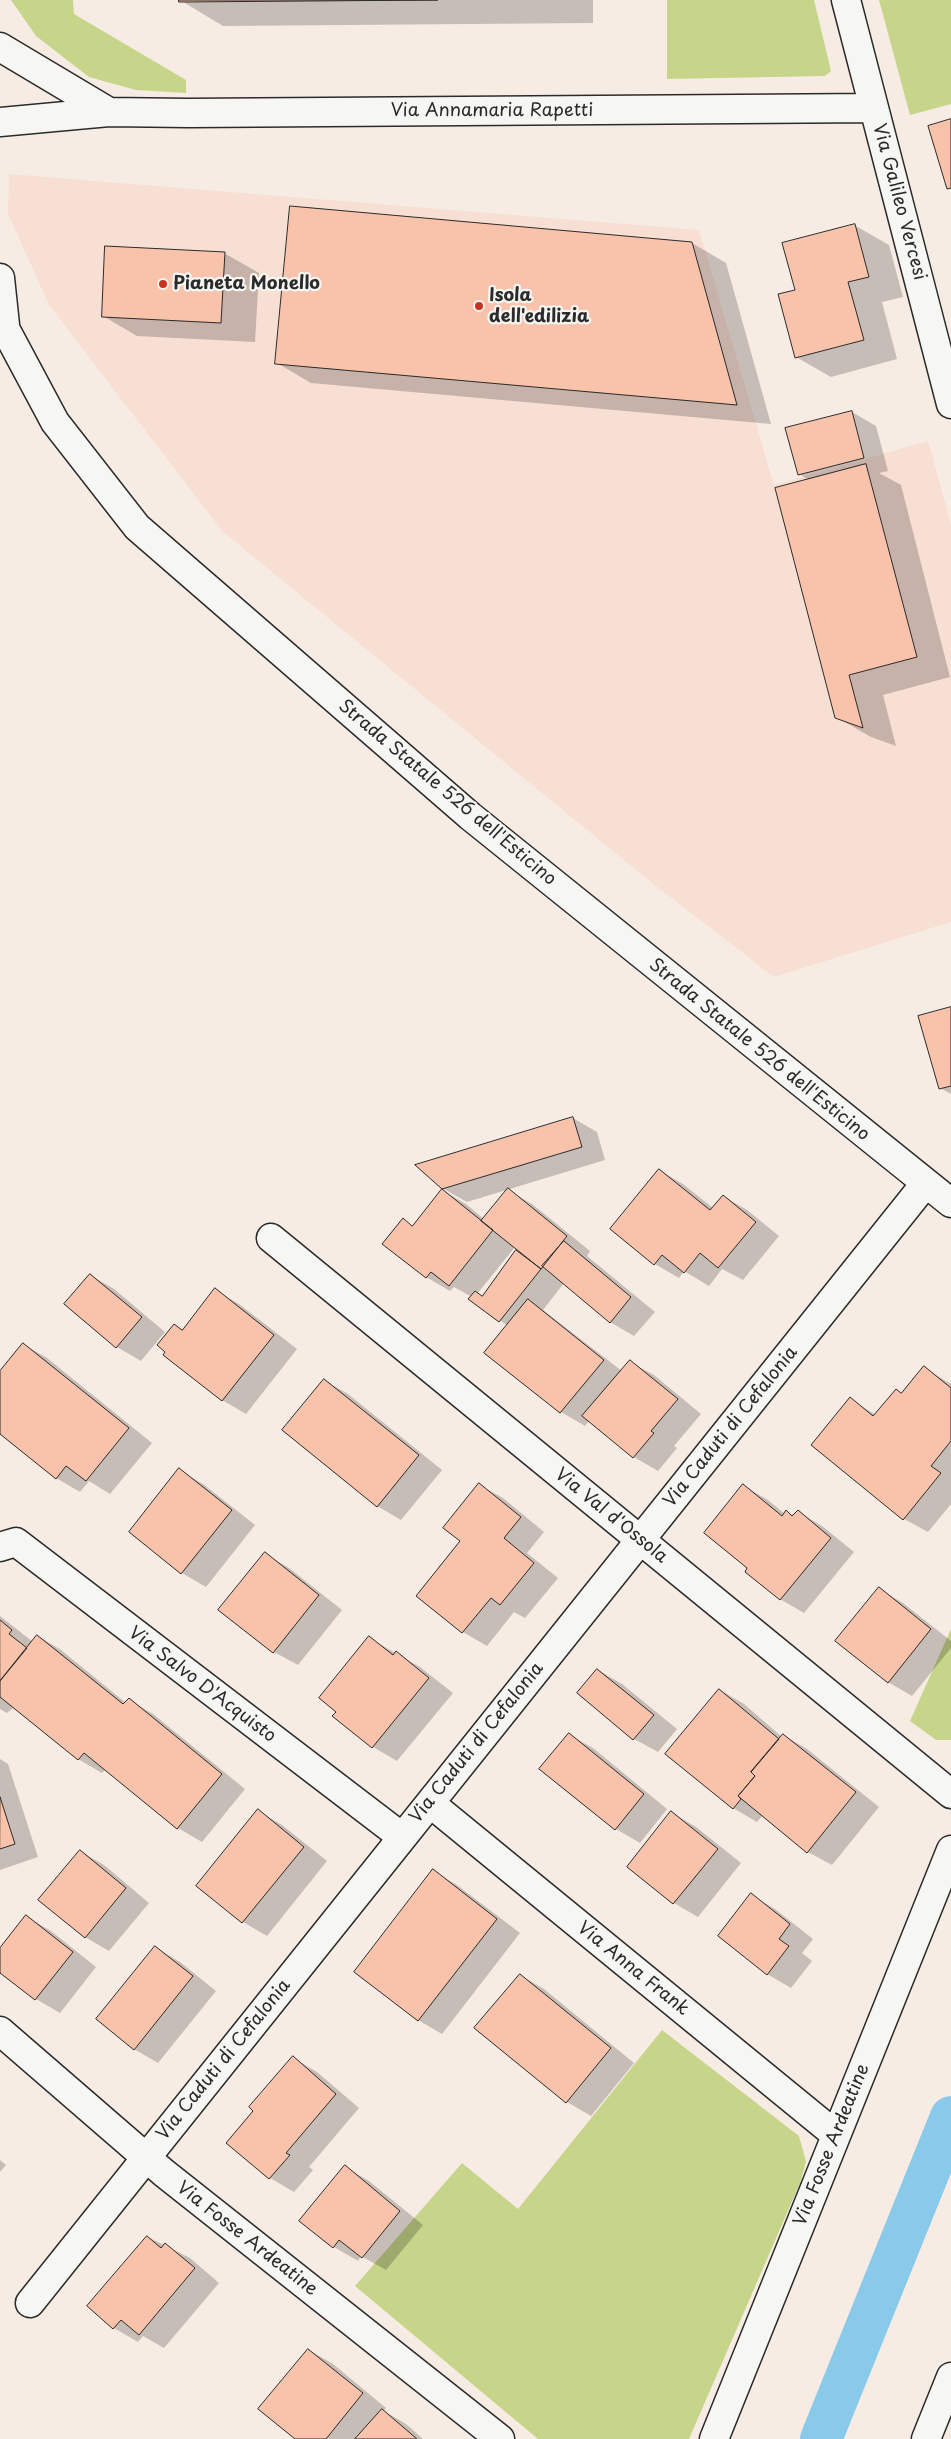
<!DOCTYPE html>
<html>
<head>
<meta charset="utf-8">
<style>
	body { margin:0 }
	canvas { display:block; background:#f7ece4 }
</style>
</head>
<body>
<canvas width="951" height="2439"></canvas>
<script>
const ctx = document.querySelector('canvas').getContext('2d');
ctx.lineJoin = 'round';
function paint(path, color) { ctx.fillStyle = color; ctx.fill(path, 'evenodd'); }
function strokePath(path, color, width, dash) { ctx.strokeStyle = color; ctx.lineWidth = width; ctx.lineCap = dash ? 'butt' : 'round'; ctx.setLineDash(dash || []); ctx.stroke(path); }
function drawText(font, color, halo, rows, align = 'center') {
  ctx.font = font + ' "Playpen Sans",sans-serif'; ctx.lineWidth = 4.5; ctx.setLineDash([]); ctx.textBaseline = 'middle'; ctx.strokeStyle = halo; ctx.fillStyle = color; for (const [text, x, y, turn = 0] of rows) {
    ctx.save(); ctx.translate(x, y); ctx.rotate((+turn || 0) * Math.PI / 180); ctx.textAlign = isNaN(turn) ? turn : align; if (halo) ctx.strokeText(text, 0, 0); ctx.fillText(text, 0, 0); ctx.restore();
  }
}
paint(new Path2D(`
	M 9,174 L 699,230 L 774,485 L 928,441 L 951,524 L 951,922 L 774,977 L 647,879 L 223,532 L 49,305 L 8,214 Z`), '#f8dfd3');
paint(new Path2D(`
	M 11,0 L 73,0 L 74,14 L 186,80 L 186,93 L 136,90 L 89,77 L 36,36 Z
	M 667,0 L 814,0 L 831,71 L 825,76 L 667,79 Z
	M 879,0 L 951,0 L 951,104 L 910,115 Z
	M 951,1629 L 951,1740 L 936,1740 L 910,1721 Z
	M 662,2030 L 799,2136 L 806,2162 L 800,2183 L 689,2439 L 538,2439 L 355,2286 L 462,2163 L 518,2209 Z`), '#c6d589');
paint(new Path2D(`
	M 180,0 L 593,0 L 593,23 L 223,26 Z
	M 854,225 L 889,245 L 903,297 L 882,302 L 897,359 L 831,377 L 796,357 L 797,291 Z
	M 692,243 L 726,263 L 771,424 L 311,383 L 277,363 Z
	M 224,253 L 259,273 L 255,342 L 137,336 L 103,316 Z
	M 852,412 L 876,426 L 888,471 L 879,473 L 901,485 L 950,677 L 883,695 L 896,746 L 871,737 L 836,717 L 809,480 L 799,474 Z
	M 951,1008 L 951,1094 L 940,1088 Z
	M 573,1118 L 597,1132 L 605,1160 L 467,1202 L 442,1188 Z
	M 659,1170 L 683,1184 L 713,1208 L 723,1196 L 747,1210 L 779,1236 L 743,1280 L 722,1269 L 709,1286 L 684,1271 L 679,1278 L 655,1264 L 611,1229 Z
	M 442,1190 L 466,1204 L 484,1219 L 508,1190 L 532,1204 L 590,1251 L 587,1256 L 655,1312 L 634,1336 L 610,1322 L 564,1283 L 543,1310 L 622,1371 L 630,1362 L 654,1375 L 701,1414 L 674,1446 L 677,1448 L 658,1471 L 634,1457 L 590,1420 L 585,1426 L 561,1412 L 486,1352 L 508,1326 L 470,1299 L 472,1297 L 454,1287 L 450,1291 L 426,1277 L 403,1220 L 413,1226 ZM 515,1247 L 518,1250 L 483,1297 L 477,1294 Z
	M 90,1275 L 114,1289 L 165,1332 L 141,1361 L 117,1347 L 66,1304 Z
	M 215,1290 L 239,1304 L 297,1349 L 246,1414 L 222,1400 L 175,1325 L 184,1331 Z
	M 23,1344 L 47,1358 L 152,1443 L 110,1494 L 89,1481 L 80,1492 L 56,1478 L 0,1432 L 0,1373 Z
	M 924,1368 L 951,1384 L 951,1504 L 928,1532 L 904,1519 L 850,1399 L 876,1415 L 902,1394 Z
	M 324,1380 L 348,1394 L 442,1470 L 401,1520 L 377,1506 Z
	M 179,1470 L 203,1484 L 255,1525 L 206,1587 L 182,1573 Z
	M 479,1485 L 503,1498 L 544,1532 L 527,1553 L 558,1578 L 525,1618 L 514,1612 L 487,1646 L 463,1632 L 462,1541 Z
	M 744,1486 L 768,1500 L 785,1514 L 786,1512 L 794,1516 L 798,1512 L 822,1526 L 854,1552 L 804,1613 L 780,1599 L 749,1568 Z
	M 265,1554 L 289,1568 L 342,1610 L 298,1665 L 274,1652 Z
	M 879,1589 L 903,1603 L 951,1641 L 951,1648 L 912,1696 L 888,1682 Z
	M 0,1616 L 33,1642 L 38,1636 L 61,1650 L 126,1703 L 129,1700 L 153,1714 L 245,1789 L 202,1842 L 178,1828 L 106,1769 L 102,1773 L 78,1759 L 14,1707 L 7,1713 L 0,1709 Z
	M 369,1638 L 420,1667 L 453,1693 L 397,1761 L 373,1747 L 334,1715 Z
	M 598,1670 L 622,1684 L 677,1729 L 658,1752 L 634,1739 Z
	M 720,1690 L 744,1704 L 782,1737 L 783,1735 L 807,1749 L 879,1807 L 832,1865 L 808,1852 L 763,1815 L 757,1822 L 733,1808 Z
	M 569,1735 L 593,1748 L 667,1809 L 640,1843 L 616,1829 L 541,1769 Z
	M 0,1759 L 8,1764 L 38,1857 L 0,1870 Z
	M 258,1811 L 282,1825 L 327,1861 L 267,1936 L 243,1922 L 198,1886 Z
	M 672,1813 L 696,1827 L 741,1863 L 698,1917 L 674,1903 Z
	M 80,1851 L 104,1865 L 149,1903 L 109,1951 L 85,1937 Z
	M 433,1871 L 457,1885 L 520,1933 L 442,2034 L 418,2020 Z
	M 751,1895 L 775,1909 L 813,1939 L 802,1953 L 812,1961 L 791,1988 L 767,1974 Z
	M 27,1917 L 51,1931 L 96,1967 L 60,2013 L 36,1999 L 0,1971 L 0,1950 Z
	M 156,1948 L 180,1962 L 216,1991 L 158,2063 L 134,2049 Z
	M 520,1975 L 544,1989 L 634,2063 L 591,2116 L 567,2102 Z
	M 293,2058 L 317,2072 L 359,2108 L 309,2167 L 313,2170 L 294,2192 L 270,2178 L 228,2143 L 255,2111 Z
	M 0,2160 L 6,2165 L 0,2172 Z
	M 345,2167 L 369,2181 L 423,2225 L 386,2270 L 361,2256 L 358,2261 L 334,2247 Z
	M 148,2237 L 190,2258 L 219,2283 L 164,2348 L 143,2336 L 138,2342 L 114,2328 L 88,2306 Z
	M 309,2350 L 333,2364 L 386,2408 L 384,2411 L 406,2424 L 423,2439 L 297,2439 Z`), '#0003');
strokePath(new Path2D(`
	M 821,2439 L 951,2117`), '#89c9ea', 42);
const building = new Path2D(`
	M 179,0 L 438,0 L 179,2 Z
	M 951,119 L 951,188 L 947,189 L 928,126 Z
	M 290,206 L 692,242 L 737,405 L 275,364 Z
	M 855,224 L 869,277 L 848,282 L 864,340 L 795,358 L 778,294 L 795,290 L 782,243 Z
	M 105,246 L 225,252 L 221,323 L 102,317 Z
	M 852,411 L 864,458 L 798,475 L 785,428 Z
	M 866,464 L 917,657 L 849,675 L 863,728 L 835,718 L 775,488 Z
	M 951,1007 L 951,1086 L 939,1089 L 918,1016 Z
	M 573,1117 L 582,1147 L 442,1189 L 415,1165 Z
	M 659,1169 L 710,1210 L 723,1195 L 756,1222 L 718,1268 L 700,1253 L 684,1273 L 662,1255 L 654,1265 L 610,1229 Z
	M 508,1188 L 567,1236 L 541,1269 L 481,1221 Z
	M 442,1189 L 493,1230 L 449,1286 L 431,1272 L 426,1278 L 382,1244 L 403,1218 L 412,1226 Z
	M 564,1241 L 631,1297 L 610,1323 L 542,1266 Z
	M 516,1250 L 541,1269 L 499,1322 L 468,1299 L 475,1291 L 482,1296 Z
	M 90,1274 L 142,1317 L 116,1348 L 64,1304 Z
	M 215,1288 L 274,1335 L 222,1401 L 163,1355 L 165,1352 L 157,1345 L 174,1324 L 182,1330 Z
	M 528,1299 L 604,1360 L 560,1413 L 484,1353 Z
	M 23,1343 L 129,1428 L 86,1481 L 66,1466 L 56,1479 L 0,1434 L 0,1371 Z
	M 630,1360 L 678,1399 L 651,1431 L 654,1433 L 633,1458 L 582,1416 Z
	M 924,1366 L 951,1388 L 951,1441 L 931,1466 L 941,1473 L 903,1520 L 811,1445 L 850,1397 L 873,1416 L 896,1389 L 901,1393 Z
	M 324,1379 L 419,1455 L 377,1507 L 282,1430 Z
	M 179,1468 L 232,1510 L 181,1574 L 129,1532 Z
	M 479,1483 L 521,1517 L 504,1538 L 534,1563 L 500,1605 L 491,1598 L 462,1633 L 416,1596 L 460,1541 L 443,1528 Z
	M 743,1484 L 782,1516 L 786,1510 L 792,1516 L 798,1510 L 831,1538 L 780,1600 L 745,1572 L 747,1568 L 704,1533 Z
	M 265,1552 L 319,1595 L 273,1653 L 218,1610 Z
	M 879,1587 L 931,1629 L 888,1683 L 835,1641 Z
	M 0,1620 L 12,1630 L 9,1634 L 27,1648 L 0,1681 Z
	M 37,1635 L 123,1704 L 129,1698 L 222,1774 L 177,1829 L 84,1753 L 78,1760 L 0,1697 L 0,1681 Z
	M 369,1636 L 393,1655 L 396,1651 L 429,1678 L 372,1748 L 332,1716 L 336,1712 L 319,1698 Z
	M 597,1669 L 654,1715 L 633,1740 L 577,1693 Z
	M 719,1689 L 779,1739 L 751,1772 L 755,1776 L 738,1796 L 741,1799 L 733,1809 L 665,1754 Z
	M 569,1733 L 644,1794 L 615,1830 L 539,1769 Z
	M 783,1734 L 856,1792 L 807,1853 L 738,1796 L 755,1776 L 751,1772 Z
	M 0,1797 L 15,1844 L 0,1849 Z
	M 258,1809 L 304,1847 L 242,1923 L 196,1886 Z
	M 671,1811 L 718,1849 L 673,1904 L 627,1867 Z
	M 80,1850 L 126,1888 L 85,1938 L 38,1900 Z
	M 433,1869 L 497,1919 L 418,2021 L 354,1972 Z
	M 751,1893 L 790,1924 L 779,1939 L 789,1946 L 767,1975 L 718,1936 Z
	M 26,1915 L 73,1952 L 35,2000 L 0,1973 L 0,1948 Z
	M 155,1946 L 193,1976 L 134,2050 L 96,2019 Z
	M 520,1974 L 611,2048 L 566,2103 L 474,2028 Z
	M 293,2056 L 336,2094 L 286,2153 L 290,2155 L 269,2179 L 226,2143 L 253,2111 L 249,2107 Z
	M 345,2165 L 400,2211 L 362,2258 L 339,2240 L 333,2248 L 299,2221 Z
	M 147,2236 L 161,2248 L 165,2243 L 195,2268 L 139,2335 L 121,2320 L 113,2329 L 87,2306 Z
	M 308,2349 L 363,2393 L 326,2439 L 295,2439 L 258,2409 Z
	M 382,2409 L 417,2439 L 355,2439 Z`);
paint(building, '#f9c2ab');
strokePath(building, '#2b2b2b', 1);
const minor = new Path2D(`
	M 846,0 L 951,404
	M 0,47 L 109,112
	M 0,122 L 109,112 L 189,113 L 874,108
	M 271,1238 L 951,1794
	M 0,1547 L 16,1542 L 402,1837
	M 430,1803 L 836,2135
	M 0,2031 L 164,2173 L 500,2439
	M 30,2303 L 925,1184
	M 714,2439 L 951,1850
	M 926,2439 L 951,2377`);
const tertiary = new Path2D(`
	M 0,278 L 5,325
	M 0,319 L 55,422 L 137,527 L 470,816 L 951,1203`);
strokePath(minor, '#2b2b2b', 31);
strokePath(tertiary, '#2b2b2b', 31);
strokePath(minor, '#f6f6f2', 28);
strokePath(tertiary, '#f6f6f2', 28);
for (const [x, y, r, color] of [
	[163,284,5,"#c8321e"],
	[479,306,5,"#c8321e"]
]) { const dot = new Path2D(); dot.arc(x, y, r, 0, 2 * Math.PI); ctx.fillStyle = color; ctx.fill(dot); strokePath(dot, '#f6f6f2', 2); }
drawText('18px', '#2b2b2b', '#f6f6f2', [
	["Via Annamaria Rapetti",492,111],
	["Via Galileo Vercesi",899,202,75],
	["Strada Statale 526 dell'Esticino",447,793,40],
	["Strada Statale 526 dell'Esticino",759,1050,39],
	["Via Caduti di Cefalonia",731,1427,-51],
	["Via Val d'Ossola",611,1516,39],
	["Via Salvo D'Acquisto",202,1685,37],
	["Via Caduti di Cefalonia",477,1743,-51],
	["Via Anna Frank",633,1969,39],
	["Via Caduti di Cefalonia",224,2060,-51],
	["Via Fosse Ardeatine",832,2145,-68],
	["Via Fosse Ardeatine",247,2239,38]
]);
drawText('bold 18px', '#2b2b2b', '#f6f6f2', [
	["Pianeta Monello",173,284],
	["Isola",489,296],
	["dell'edilizia",489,317]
], 'left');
</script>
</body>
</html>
